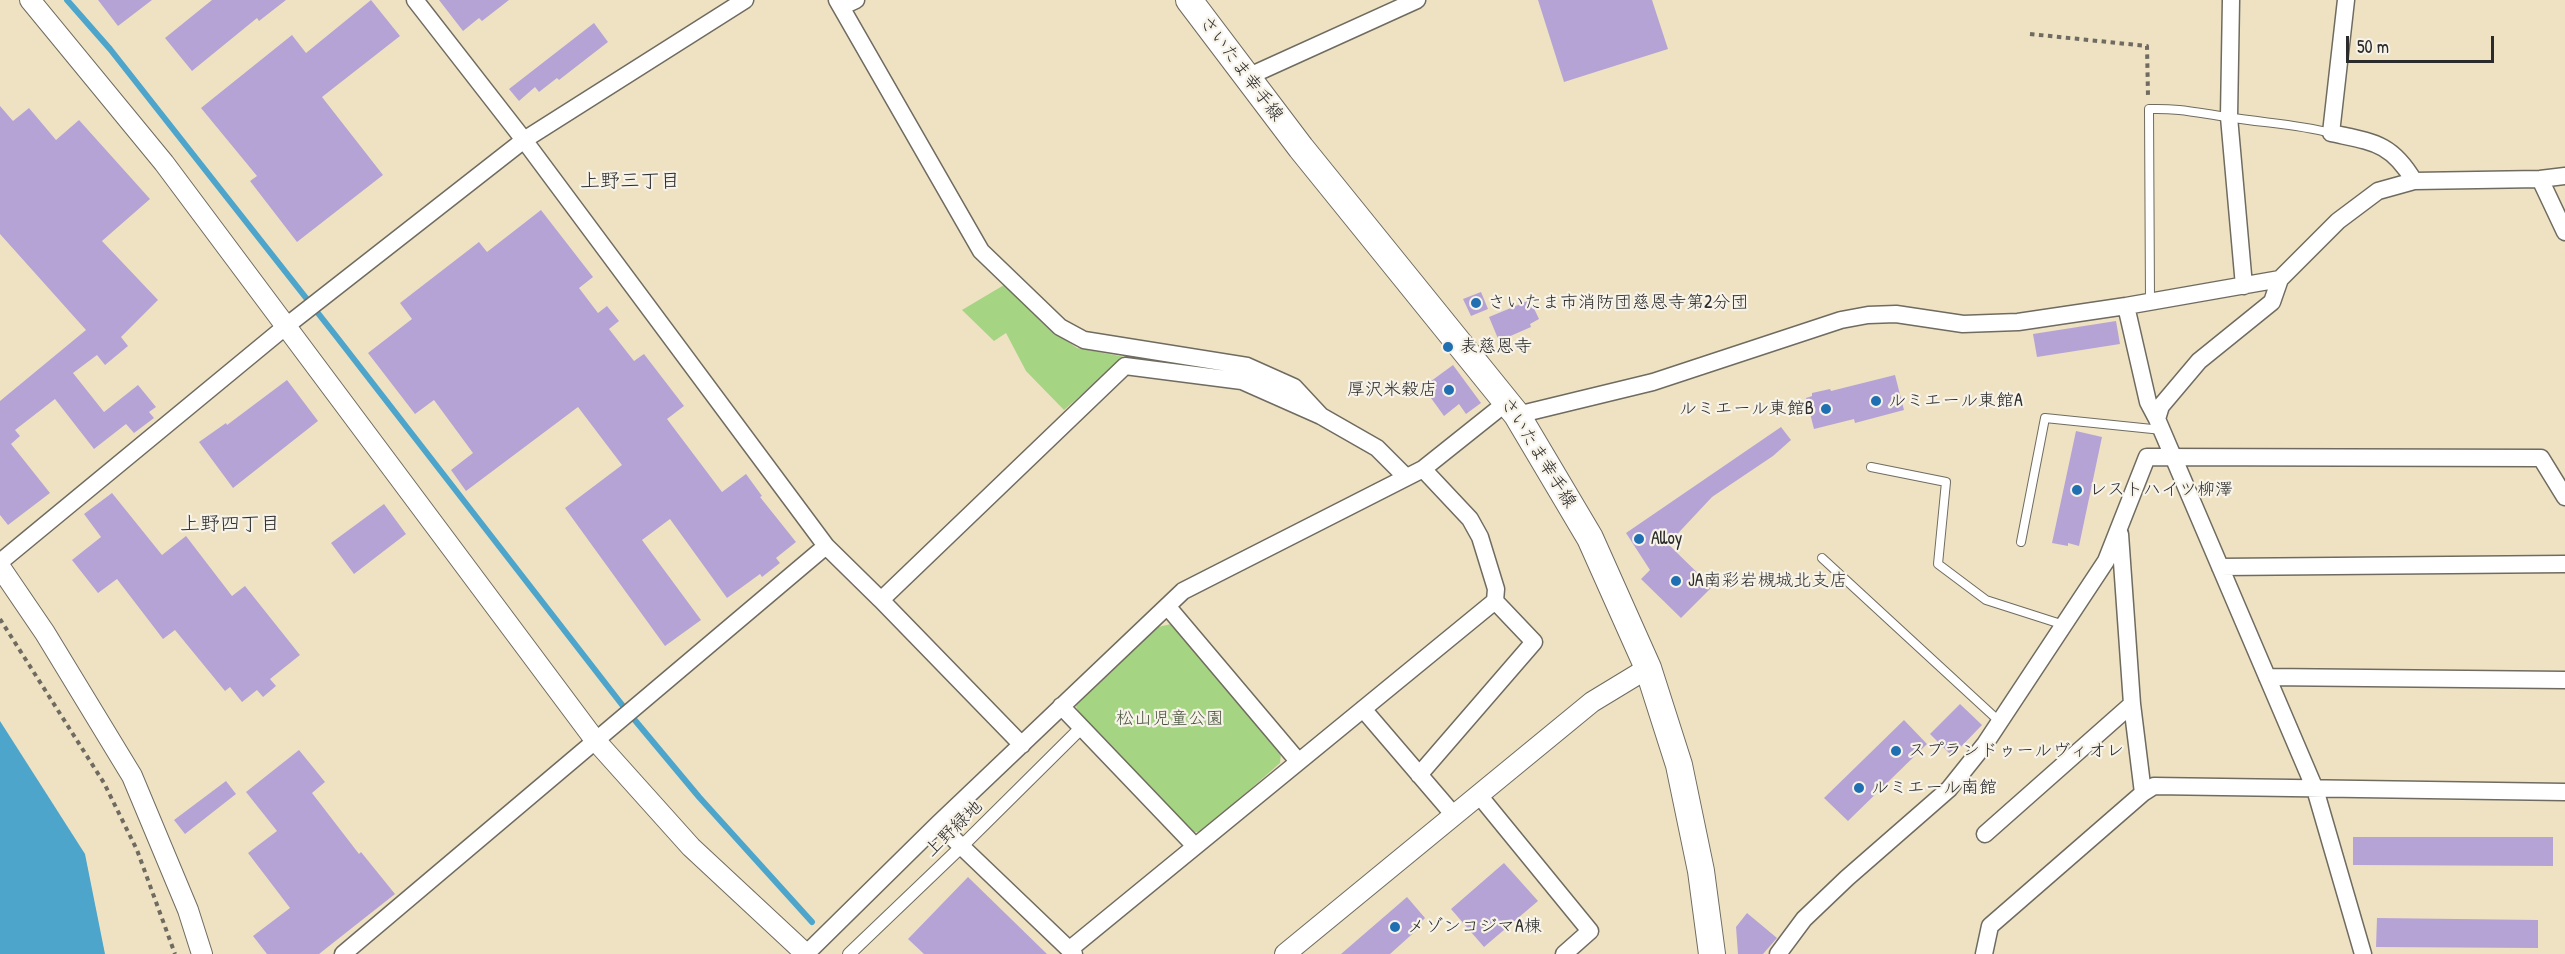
<!DOCTYPE html>
<html>
<head>
<meta charset="utf-8">
<style>
	body { margin:0 }
	#map { position:relative; width:2565px; height:954px; overflow:hidden; background:#eee2c3; font-family:"Patrick Hand",sans-serif }
	canvas { display:block }
	.scale { position:absolute; left:2346px; top:36px; width:148px; height:27px; box-sizing:border-box; border:3px solid #2b2b2b; border-top:0; padding-left:8px; font-size:18px; line-height:21px; white-space:nowrap; color:#2b2b2b; -webkit-text-stroke:4px #f7f3e8; paint-order:stroke }
</style>
</head>
<body>
<div id="map">
<canvas width="2565" height="954"></canvas>
<div class="scale">50 m</div>
</div>
<script>
const ctx = document.querySelector('canvas').getContext('2d');
ctx.lineJoin = 'round';
function paint(path, color) { ctx.fillStyle = color; ctx.fill(path, 'evenodd'); }
function strokePath(path, color, width, dash) { ctx.strokeStyle = color; ctx.lineWidth = width; ctx.lineCap = dash ? 'butt' : 'round'; ctx.setLineDash(dash || []); ctx.stroke(path); }
function drawText(font, color, halo, rows, align = 'center') {
  ctx.font = font + ' "Patrick Hand","Klee One",sans-serif'; ctx.lineWidth = 4.5; ctx.setLineDash([]); ctx.textBaseline = 'middle'; ctx.strokeStyle = halo; ctx.fillStyle = color; for (const [text, x, y, turn = 0] of rows) {
    ctx.save(); ctx.translate(x, y); ctx.rotate((+turn || 0) * Math.PI / 180); ctx.textAlign = isNaN(turn) ? turn : align; if (halo) ctx.strokeText(text, 0, 0); ctx.fillText(text, 0, 0); ctx.restore();
  }
}
paint(new Path2D(`
	M 1004,285 L 1046,326 L 1077,348 L 1125,357 L 1064,410 L 1026,371 L 1006,333 L 994,341 L 962,310 Z
	M 1171,624 L 1281,753 L 1280,763 L 1203,831 L 1191,833 L 1080,716 L 1076,706 L 1158,627 Z`), '#a5d482');
paint(new Path2D(`
	M 0,721 L 85,854 L 105,954 L 0,954 Z`), '#4ea5cb');
strokePath(new Path2D(`
	M 67,0 L 110,49 L 336,336 L 623,706 L 699,797 L 812,922`), '#4ea5cb', 6);
paint(new Path2D(`
	M 98,0 L 152,0 L 118,26 Z
	M 212,0 L 286,0 L 259,21 L 257,18 L 192,71 L 165,38 Z
	M 371,0 L 400,36 L 322,97 L 383,175 L 297,242 L 250,181 L 257,176 L 201,108 L 292,35 L 306,53 Z
	M 439,0 L 509,0 L 482,21 L 479,18 L 463,31 Z
	M 1538,0 L 1652,0 L 1668,49 L 1564,82 Z
	M 594,23 L 608,42 L 559,80 L 557,78 L 539,92 L 535,87 L 519,101 L 509,89 Z
	M 0,106 L 13,121 L 29,108 L 56,140 L 79,120 L 150,199 L 102,241 L 158,300 L 121,337 L 128,346 L 105,365 L 97,355 L 73,373 L 104,412 L 138,385 L 156,407 L 149,412 L 154,418 L 134,433 L 126,424 L 94,449 L 55,399 L 15,430 L 20,436 L 11,444 L 50,493 L 8,525 L 0,515 L 0,401 L 86,330 L 0,234 Z
	M 541,210 L 593,277 L 579,288 L 598,313 L 607,306 L 619,321 L 609,329 L 634,361 L 644,354 L 684,406 L 667,419 L 722,492 L 746,474 L 762,496 L 760,497 L 796,542 L 776,558 L 780,563 L 762,577 L 760,574 L 727,598 L 670,519 L 642,540 L 701,620 L 665,646 L 565,508 L 622,465 L 578,407 L 466,491 L 451,470 L 473,453 L 434,400 L 415,414 L 368,353 L 412,319 L 400,303 L 479,242 L 487,252 Z
	M 1481,292 L 1488,309 L 1471,316 L 1463,299 Z
	M 1530,300 L 1539,319 L 1530,324 L 1531,327 L 1499,341 L 1489,317 Z
	M 2116,321 L 2120,344 L 2037,357 L 2033,334 Z
	M 1453,365 L 1481,403 L 1466,414 L 1459,404 L 1444,416 L 1423,387 Z
	M 1895,375 L 1904,410 L 1855,423 L 1854,419 L 1814,429 L 1806,398 L 1812,396 L 1812,393 L 1830,389 L 1831,391 Z
	M 287,380 L 318,421 L 233,488 L 199,442 L 226,423 L 227,425 Z
	M 1781,427 L 1791,440 L 1773,456 L 1712,497 L 1668,544 L 1712,587 L 1681,618 L 1641,579 L 1650,570 L 1626,533 Z
	M 2076,431 L 2102,437 L 2079,546 L 2068,543 L 2068,546 L 2052,543 Z
	M 112,493 L 162,555 L 186,536 L 232,596 L 245,586 L 300,655 L 270,679 L 276,686 L 263,697 L 257,690 L 242,702 L 230,687 L 225,691 L 175,630 L 163,639 L 117,579 L 98,593 L 72,560 L 101,537 L 84,514 Z
	M 384,504 L 406,534 L 354,574 L 331,543 Z
	M 1960,704 L 1982,725 L 1952,756 L 1930,734 Z
	M 1904,720 L 1927,744 L 1848,821 L 1824,798 Z
	M 299,750 L 325,782 L 312,793 L 359,854 L 361,852 L 395,894 L 319,954 L 267,954 L 253,936 L 290,908 L 248,853 L 277,831 L 246,792 Z
	M 226,781 L 236,794 L 185,834 L 174,820 Z
	M 2353,837 L 2553,837 L 2553,866 L 2353,865 Z
	M 1504,863 L 1538,901 L 1484,947 L 1451,909 Z
	M 968,877 L 1047,954 L 924,954 L 908,939 Z
	M 1407,897 L 1425,918 L 1417,926 L 1419,928 L 1390,954 L 1341,954 Z
	M 1747,913 L 1777,938 L 1763,954 L 1738,954 L 1736,927 Z
	M 2377,918 L 2538,920 L 2538,948 L 2376,947 Z`), '#b6a3d5');
const service = new Path2D(`
	M 2150,302 L 2149,109 C 2180,108 2198,113 2228,117 C 2263,123 2297,124 2331,133
	M 1871,467 L 1946,482 L 1938,564 L 1986,600 L 2064,625
	M 2021,542 L 2045,418 L 2162,430
	M 1822,558 L 2000,722`);
const pedestrian = new Path2D(`
	M 849,954 L 961,847 L 1082,727`);
const minor = new Path2D(`
	M 415,0 L 524,140 L 826,546 L 881,600 L 1022,745
	M 837,0 L 981,251 L 1060,327 L 1084,340 L 1247,366 L 1294,387 L 1321,416
	M 2231,0 L 2229,117 L 2244,286
	M 2346,0 L 2331,133 C 2372,142 2391,142 2414,181
	M 841,7 L 856,0
	M 1245,78 L 1417,0
	M 2540,179 L 2565,232
	M 2126,306 L 2148,402 L 2157,419
	M 1517,415 L 1653,382 L 1841,320 L 1868,315 L 1896,314 L 1963,324 L 2018,322 L 2126,306 L 2280,279
	M 2120,534 L 2132,704 L 2143,793
	M 0,562 L 285,327 L 524,140 L 745,0
	M 2220,567 L 2565,564
	M 881,600 L 1125,366 L 1242,381 L 1321,416 L 1377,448 L 1406,477
	M 1167,606 L 1298,761
	M 2267,677 L 2565,680
	M 1061,706 L 1195,846
	M 1363,709 L 1453,814
	M 1419,775 L 1534,642 L 1495,601
	M 1478,794 L 1590,931 L 1564,954
	M 938,824 L 1074,954
	M 1985,834 L 2132,704
	M 1070,949 L 1495,601 L 1496,589 L 1480,537 L 1470,519 L 1423,469
	M 343,954 L 826,546
	M 806,954 L 938,824 L 1183,591 L 1423,469 L 1507,402
	M 1778,954 L 1804,919 L 1847,878 L 1949,789 L 1985,744 L 2106,561 L 2147,457 L 2541,458 L 2565,497
	M 1984,954 L 1990,926 L 2143,793 L 2154,786 L 2565,792
	M 2363,954 L 2315,789 L 2157,419 L 2161,406 L 2199,361 L 2272,302 L 2280,279 L 2338,221 L 2378,191 L 2414,181 L 2540,179 L 2565,176`);
const tertiary = new Path2D(`
	M 30,0 L 164,163 L 595,740 L 691,847 L 806,954
	M 0,567 L 45,633 L 132,776 L 188,910 L 202,954
	M 1285,954 L 1592,702 L 1648,668`);
const primary = new Path2D(`
	M 1189,0 L 1301,148 L 1517,415 L 1590,538 L 1648,668 L 1679,765 L 1701,871 L 1712,954`);
strokePath(service, '#6f6b60', 10);
strokePath(pedestrian, '#6f6b60', 14);
strokePath(minor, '#6f6b60', 19);
strokePath(tertiary, '#6f6b60', 22);
strokePath(primary, '#6f6b60', 28);
strokePath(new Path2D(`
	M 2030,34 L 2147,46 L 2148,96
	M 0,619 L 104,783 L 137,850 L 175,954`), '#6f6b60', 4, [4.5, 4.5]);
strokePath(service, '#fff', 8);
strokePath(pedestrian, '#fff', 12);
strokePath(minor, '#fff', 16);
strokePath(tertiary, '#fff', 20);
strokePath(primary, '#fff', 26);
for (const [x, y, r, color] of [
	[1476,303,6,"#1f6fb2"],
	[1448,347,6,"#1f6fb2"],
	[1449,390,6,"#1f6fb2"],
	[1876,401,6,"#1f6fb2"],
	[1826,409,6,"#1f6fb2"],
	[2077,490,6,"#1f6fb2"],
	[1639,539,6,"#1f6fb2"],
	[1676,581,6,"#1f6fb2"],
	[1896,751,6,"#1f6fb2"],
	[1859,788,6,"#1f6fb2"],
	[1395,927,6,"#1f6fb2"]
]) { const dot = new Path2D(); dot.arc(x, y, r, 0, 2 * Math.PI); ctx.fillStyle = color; ctx.fill(dot); strokePath(dot, '#f7f3e8', 2); }
drawText('18px', '#2b2b2b', '#f7f3e8', [
	["さいたま幸手線",1241,69,53],
	["さいたま幸手線",1538,453,58],
	["上野緑地",954,829,-44]
]);
drawText('18px', '#2b2b2b', '#f7f3e8', [
	["さいたま市消防団慈恩寺第2分団",1488,303],
	["表慈恩寺",1460,347],
	["厚沢米穀店",1437,390,"right"],
	["ルミエール東館A",1888,401],
	["ルミエール東館B",1814,409,"right"],
	["レストハイツ柳澤",2089,490],
	["Alloy",1651,539],
	["JA南彩岩槻城北支店",1688,581],
	["スプランドゥールヴィオレ",1908,751],
	["ルミエール南館",1871,788],
	["メゾンコジマA棟",1407,927]
], 'left');
drawText('18px', '#4a5541', '#f7f3e8', [
	["松山児童公園",1170,719]
]);
drawText('20px', '#2b2b2b', '#f7f3e8', [
	["上野三丁目",630,182],
	["上野四丁目",230,525]
]);
</script>
</body>
</html>
